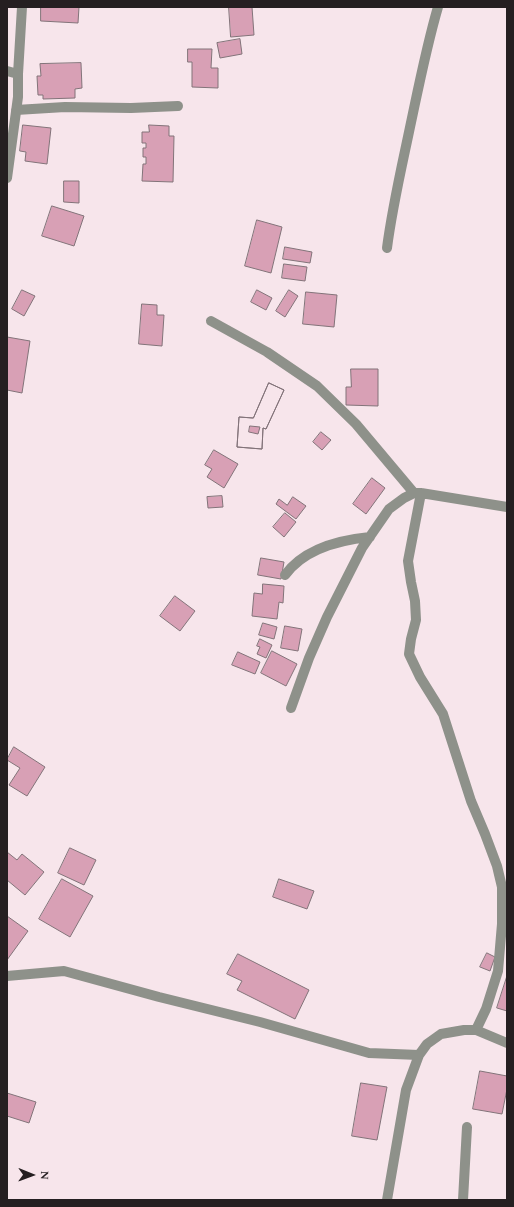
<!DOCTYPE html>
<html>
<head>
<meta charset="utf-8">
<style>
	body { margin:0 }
	#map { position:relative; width:514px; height:1207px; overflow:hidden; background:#f7e5eb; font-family:Spectral,serif }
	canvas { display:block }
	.frame { position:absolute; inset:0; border:8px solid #251f21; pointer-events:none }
	.north { position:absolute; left:12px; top:1155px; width:40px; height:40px; -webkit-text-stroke:3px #f7e5eb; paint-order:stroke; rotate:91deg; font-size:11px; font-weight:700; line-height:16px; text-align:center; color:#251f21 }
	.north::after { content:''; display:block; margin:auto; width:14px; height:18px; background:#251f21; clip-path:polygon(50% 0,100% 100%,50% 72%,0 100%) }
</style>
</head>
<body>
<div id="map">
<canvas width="514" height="1207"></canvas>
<div class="frame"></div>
<div class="north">N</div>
</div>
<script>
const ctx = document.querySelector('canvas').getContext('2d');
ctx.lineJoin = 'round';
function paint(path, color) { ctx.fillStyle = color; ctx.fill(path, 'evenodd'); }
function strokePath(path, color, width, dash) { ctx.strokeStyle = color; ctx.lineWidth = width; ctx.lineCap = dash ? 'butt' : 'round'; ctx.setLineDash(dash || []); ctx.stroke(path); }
const building = new Path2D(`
	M 41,7 L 79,7 L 78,23 L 41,21 Z
	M 229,7 L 252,7 L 254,35 L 231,37 Z
	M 240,39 L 242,54 L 220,58 L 217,43 Z
	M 188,49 L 212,49 L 211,68 L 218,68 L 218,88 L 192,87 L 192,62 L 188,62 Z
	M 81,63 L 82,88 L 75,89 L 75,98 L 43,99 L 43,95 L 38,95 L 37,76 L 41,76 L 40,64 Z
	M 23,125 L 51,128 L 47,164 L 25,161 L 26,152 L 20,151 Z
	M 149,125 L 169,126 L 169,136 L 174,136 L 173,182 L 142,181 L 143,164 L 146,164 L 146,157 L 143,157 L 143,148 L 146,148 L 146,143 L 142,143 L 142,132 L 149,132 Z
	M 64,181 L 79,181 L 79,203 L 64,202 Z
	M 52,206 L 84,216 L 74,246 L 42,236 Z
	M 257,220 L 282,227 L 271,273 L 245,266 Z
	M 285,247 L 312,252 L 310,263 L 283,259 Z
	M 284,264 L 307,267 L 305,281 L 282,278 Z
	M 22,290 L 35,296 L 24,316 L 12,309 Z
	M 257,290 L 272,298 L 266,310 L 251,302 Z
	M 289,290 L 298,296 L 285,317 L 276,311 Z
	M 306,292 L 337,295 L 334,327 L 303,324 Z
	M 142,304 L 157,305 L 157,315 L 164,315 L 162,346 L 139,344 Z
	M 7,337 L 30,341 L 22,393 L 7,390 Z
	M 351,369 L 378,369 L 378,406 L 346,405 L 346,387 L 351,387 Z
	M 269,383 L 284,390 L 266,429 L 263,428 L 262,449 L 237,447 L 239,417 L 253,418 ZM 250,426 L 260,427 L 258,434 L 249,432 Z
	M 269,383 L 284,390 L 266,429 L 263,428 L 262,449 L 237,447 L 239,417 L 253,418 Z
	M 321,432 L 331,440 L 322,450 L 313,442 Z
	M 214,450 L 238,464 L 224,488 L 207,477 L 212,469 L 205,465 Z
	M 372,478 L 385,488 L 366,514 L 353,504 Z
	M 222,496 L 223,507 L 208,508 L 207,497 Z
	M 293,497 L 306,506 L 296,519 L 276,504 L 279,499 L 287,505 Z
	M 285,513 L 296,522 L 284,537 L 273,527 Z
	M 261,558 L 284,562 L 281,579 L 258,575 Z
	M 263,584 L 284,586 L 283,603 L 279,602 L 277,619 L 252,616 L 254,593 L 262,594 Z
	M 175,596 L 195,611 L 180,631 L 160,616 Z
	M 263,623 L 277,627 L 274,639 L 259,635 Z
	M 285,626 L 302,629 L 298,651 L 281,648 Z
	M 260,639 L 272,645 L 266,658 L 257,654 L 260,647 L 257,646 Z
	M 272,651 L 297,664 L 286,686 L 261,673 Z
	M 238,652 L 260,662 L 255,674 L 232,665 Z
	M 14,747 L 45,767 L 27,796 L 9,785 L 20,768 L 7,760 Z
	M 70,848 L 96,860 L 84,885 L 58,873 Z
	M 7,852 L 17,860 L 22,854 L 44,872 L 25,895 L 7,880 Z
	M 62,879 L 93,896 L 70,937 L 39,919 Z
	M 279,879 L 314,891 L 307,909 L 273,897 Z
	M 7,916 L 28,931 L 7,960 Z
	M 487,953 L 495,957 L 490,971 L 480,967 Z
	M 238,954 L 309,990 L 295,1019 L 237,990 L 242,981 L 227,974 Z
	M 507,976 L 507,1011 L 497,1008 Z
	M 480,1071 L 507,1076 L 507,1089 L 502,1114 L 473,1109 Z
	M 361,1083 L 387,1087 L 377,1140 L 352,1136 Z
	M 7,1093 L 36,1102 L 29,1123 L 7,1116 Z`);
paint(building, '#d8a0b5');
strokePath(building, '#827379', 1);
strokePath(new Path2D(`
	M 7,71 L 18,74
	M 16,110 L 65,107 L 131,108 L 178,106
	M 7,178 L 18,97 L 18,74 L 22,7
	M 387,248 C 392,209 401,170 409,132 C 418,90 426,48 438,7
	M 211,321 L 267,352 L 317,386 L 356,424 L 414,493
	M 421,493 L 408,561 L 411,582 L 415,601 L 416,620 L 411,639 L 409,654 L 420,677 L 443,714 L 471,801 L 485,834 L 497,866 L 502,887 L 502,924 L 498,971 L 486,1009 L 476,1030
	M 285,575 C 304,549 339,540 370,537
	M 291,708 L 309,658 L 327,617 L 362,548 L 389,509 L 404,498 L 414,493 L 421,493 L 507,507
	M 7,976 L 64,971 L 159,997 L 260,1022 L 369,1053 L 419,1055
	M 387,1200 L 406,1090 L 419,1055 L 427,1044 L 441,1034 L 464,1030 L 476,1030 L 507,1043
	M 463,1200 L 467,1127`), '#8e918a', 10);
</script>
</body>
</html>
